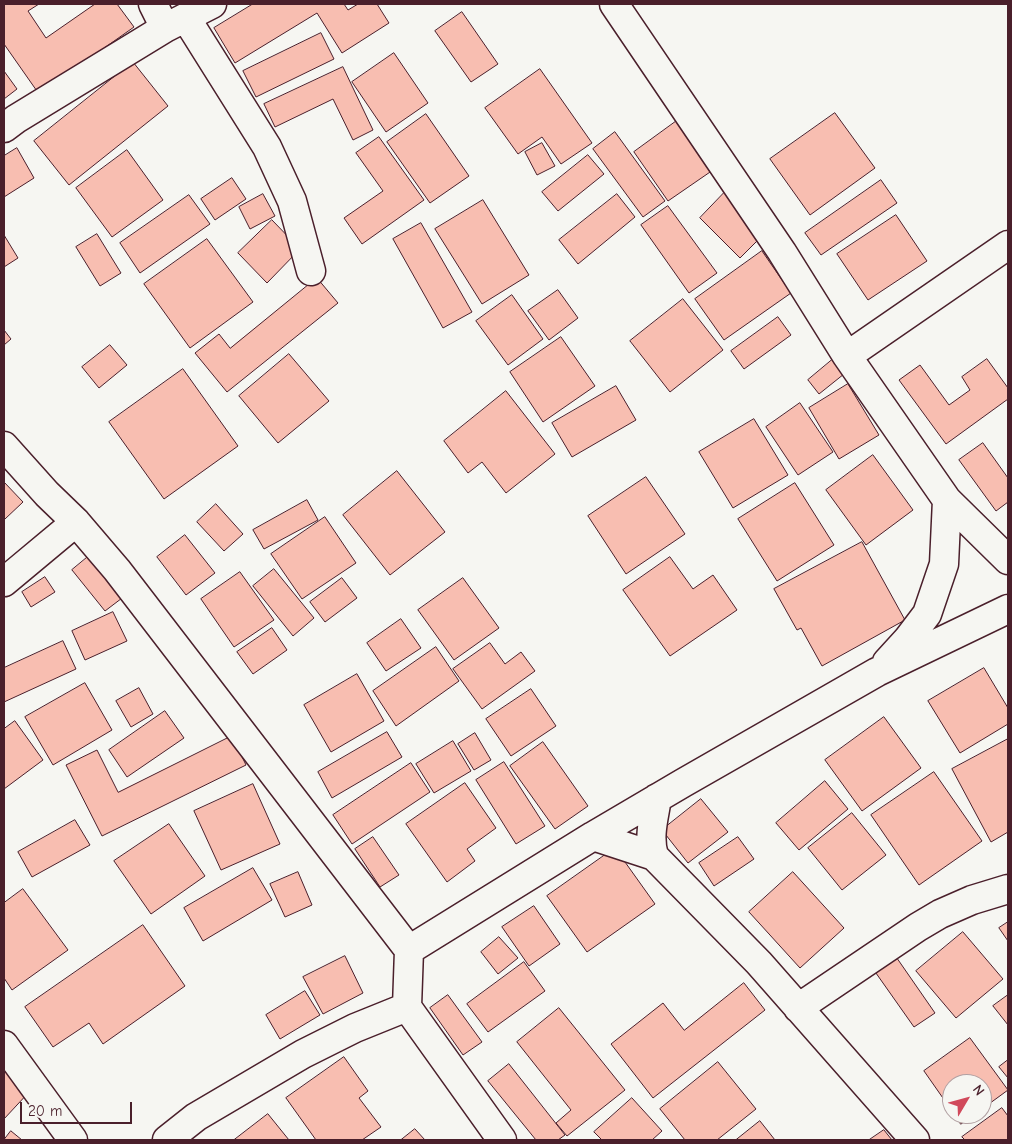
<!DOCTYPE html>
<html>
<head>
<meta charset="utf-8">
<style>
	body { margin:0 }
	#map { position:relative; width:1012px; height:1144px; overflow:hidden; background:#f6f6f2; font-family:"Comic Neue",sans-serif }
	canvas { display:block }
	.frame { position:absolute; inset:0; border:5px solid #4a1f2b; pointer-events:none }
	.north { position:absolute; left:942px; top:1074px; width:50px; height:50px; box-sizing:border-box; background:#f6f6f2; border:1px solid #b1a0a2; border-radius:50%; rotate:53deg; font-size:14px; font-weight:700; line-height:20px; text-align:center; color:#4a1f2b }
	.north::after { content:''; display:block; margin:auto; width:18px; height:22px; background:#d1495b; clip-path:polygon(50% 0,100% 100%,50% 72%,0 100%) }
	.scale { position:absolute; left:20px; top:1102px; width:112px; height:22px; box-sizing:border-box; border:2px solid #4a1f2b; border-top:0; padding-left:6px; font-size:15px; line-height:18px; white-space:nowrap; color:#4a1f2b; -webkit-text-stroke:4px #f6f6f2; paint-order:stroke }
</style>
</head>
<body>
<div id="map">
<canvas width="1012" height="1144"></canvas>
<div class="frame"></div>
<div class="north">N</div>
<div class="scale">20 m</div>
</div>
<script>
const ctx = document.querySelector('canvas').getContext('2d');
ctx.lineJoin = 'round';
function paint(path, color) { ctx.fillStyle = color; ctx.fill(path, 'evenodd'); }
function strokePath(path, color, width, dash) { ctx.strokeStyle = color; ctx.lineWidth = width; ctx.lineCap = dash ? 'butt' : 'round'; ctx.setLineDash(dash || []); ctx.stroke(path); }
const building = new Path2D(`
	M 4,4 L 39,4 L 28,11 L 46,38 L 95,4 L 117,4 L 134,27 L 39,94 L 4,44 Z
	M 253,4 L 344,4 L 348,10 L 358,4 L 377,4 L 389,23 L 342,53 L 317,13 L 235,63 L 214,28 Z
	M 462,12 L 498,64 L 471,82 L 435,31 Z
	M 321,33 L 334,59 L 256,97 L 243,71 Z
	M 394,53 L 428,103 L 386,132 L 352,82 Z
	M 133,62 L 168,106 L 69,185 L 34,141 Z
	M 343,67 L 373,130 L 353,140 L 333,99 L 275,127 L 264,104 Z
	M 540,69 L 592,143 L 561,164 L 542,137 L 518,154 L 485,108 Z
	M 4,71 L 17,89 L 4,99 Z
	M 835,113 L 875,168 L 810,215 L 770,159 Z
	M 426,114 L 469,176 L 430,203 L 387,142 Z
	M 678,120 L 713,170 L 668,201 L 634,152 Z
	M 615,132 L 665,201 L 643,217 L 593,149 Z
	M 379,137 L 424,200 L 362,244 L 344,218 L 383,191 L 356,153 Z
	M 542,143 L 555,166 L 537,175 L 525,152 Z
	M 17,148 L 34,178 L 4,197 L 4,156 Z
	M 127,150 L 163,200 L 112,237 L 76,188 Z
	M 588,155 L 604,174 L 558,211 L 542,192 Z
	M 232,178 L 246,199 L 215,220 L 201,199 Z
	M 881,180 L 897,203 L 821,255 L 805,233 Z
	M 724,193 L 765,233 L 740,258 L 700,218 Z
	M 263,194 L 275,216 L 250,229 L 239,207 Z
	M 617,194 L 635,217 L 578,264 L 559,240 Z
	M 189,195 L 210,224 L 140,273 L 120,243 Z
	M 483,200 L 529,275 L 482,304 L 435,229 Z
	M 668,206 L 717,273 L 689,293 L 641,225 Z
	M 896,215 L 927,261 L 868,300 L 837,254 Z
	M 272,220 L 300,249 L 267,283 L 238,253 Z
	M 421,223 L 472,312 L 443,328 L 393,239 Z
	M 97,234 L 121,273 L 100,286 L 76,247 Z
	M 4,235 L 18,258 L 4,267 Z
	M 207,239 L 253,302 L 190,348 L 144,284 Z
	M 762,251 L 791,293 L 724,340 L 695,299 Z
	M 317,278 L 338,303 L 227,392 L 195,353 L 219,334 L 230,348 Z
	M 558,290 L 578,318 L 549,340 L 528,311 Z
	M 512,295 L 543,339 L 508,365 L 476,321 Z
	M 683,299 L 723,350 L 670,392 L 630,341 Z
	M 778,317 L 791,335 L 744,369 L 731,351 Z
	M 4,330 L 11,339 L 4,345 Z
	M 561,337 L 595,386 L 543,422 L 510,372 Z
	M 110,345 L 127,365 L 99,388 L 82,367 Z
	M 289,354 L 329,401 L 278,443 L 239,396 Z
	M 987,359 L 1008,388 L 1008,399 L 946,444 L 899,380 L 920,365 L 949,405 L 970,390 L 962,377 Z
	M 832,360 L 844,374 L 819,394 L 808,380 Z
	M 183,369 L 238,446 L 164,499 L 109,422 Z
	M 848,384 L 879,435 L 839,459 L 809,408 Z
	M 616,386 L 636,420 L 572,457 L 552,423 Z
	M 506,391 L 555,454 L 506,493 L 482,462 L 468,473 L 444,441 Z
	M 800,403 L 833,452 L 798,475 L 766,427 Z
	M 754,419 L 788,475 L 733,508 L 699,452 Z
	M 983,443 L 1008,478 L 1008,502 L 996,511 L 959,460 Z
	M 873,455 L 913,510 L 866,545 L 826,490 Z
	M 397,471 L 445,532 L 390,575 L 343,515 Z
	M 646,477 L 685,534 L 626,574 L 588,516 Z
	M 4,482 L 23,502 L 5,519 L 4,518 Z
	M 795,483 L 834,545 L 777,581 L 738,519 Z
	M 307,500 L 318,520 L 264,549 L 253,530 Z
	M 216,504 L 243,534 L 224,551 L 197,522 Z
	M 325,517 L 356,563 L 302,599 L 271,554 Z
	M 185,535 L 215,573 L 186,595 L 157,557 Z
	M 862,542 L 905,620 L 822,666 L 801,628 L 797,630 L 774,589 Z
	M 95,551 L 130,592 L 105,611 L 72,570 Z
	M 670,557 L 693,589 L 713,575 L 737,610 L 670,656 L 623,590 Z
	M 274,569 L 314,618 L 293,636 L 253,586 Z
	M 240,572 L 274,620 L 234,647 L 201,599 Z
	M 45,577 L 55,592 L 31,607 L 22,592 Z
	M 342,578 L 357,598 L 325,622 L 310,602 Z
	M 463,578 L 499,628 L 454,660 L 418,610 Z
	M 113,612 L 127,641 L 85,660 L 72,631 Z
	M 401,619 L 421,648 L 386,671 L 367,643 Z
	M 272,628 L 287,650 L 253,674 L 237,652 Z
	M 63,641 L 76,669 L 4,702 L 4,668 Z
	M 490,643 L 505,664 L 521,652 L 535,671 L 482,709 L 453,669 Z
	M 436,647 L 459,681 L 396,726 L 373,691 Z
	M 984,668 L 1008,708 L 1008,724 L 960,753 L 928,701 Z
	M 357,674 L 384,721 L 331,752 L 304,705 Z
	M 85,683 L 112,730 L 53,765 L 25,717 Z
	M 139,688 L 153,714 L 131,727 L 116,701 Z
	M 531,689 L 556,726 L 511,756 L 486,719 Z
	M 165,711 L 184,738 L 127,777 L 109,750 Z
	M 884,717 L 921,768 L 862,811 L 825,760 Z
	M 15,721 L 43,760 L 4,789 L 4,729 Z
	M 387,732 L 402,757 L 332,798 L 318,772 Z
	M 475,733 L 491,760 L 474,770 L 458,744 Z
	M 232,736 L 246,765 L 102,836 L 66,765 L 97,750 L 118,792 Z
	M 1008,739 L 1008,832 L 991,842 L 952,769 Z
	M 453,741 L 471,771 L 434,793 L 416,764 Z
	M 543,742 L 588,806 L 555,829 L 510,766 Z
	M 504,762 L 545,826 L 516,844 L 476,780 Z
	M 411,763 L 430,792 L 352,844 L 333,815 Z
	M 934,772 L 982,841 L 919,885 L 871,815 Z
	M 825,781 L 848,809 L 799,850 L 776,823 Z
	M 465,783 L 496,828 L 467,849 L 475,861 L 447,882 L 406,824 Z
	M 253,784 L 280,844 L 221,870 L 194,811 Z
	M 701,799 L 728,832 L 688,863 L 662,830 Z
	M 852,813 L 886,855 L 842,890 L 808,848 Z
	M 75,820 L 90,845 L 32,877 L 18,852 Z
	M 169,824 L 205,876 L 151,914 L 114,861 Z
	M 373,837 L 399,875 L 380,887 L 355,849 Z
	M 738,837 L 754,859 L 714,886 L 699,863 Z
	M 615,848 L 655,904 L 587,952 L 547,896 Z
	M 253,868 L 272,900 L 203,941 L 184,908 Z
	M 298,872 L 312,905 L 285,917 L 270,884 Z
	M 793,872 L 844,928 L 800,968 L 749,912 Z
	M 23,889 L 68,950 L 12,990 L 4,978 L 4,903 Z
	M 534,906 L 560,944 L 529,966 L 502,927 Z
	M 1008,922 L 1008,941 L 999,928 Z
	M 143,925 L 185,986 L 103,1044 L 89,1023 L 53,1047 L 25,1007 Z
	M 963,932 L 1003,979 L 956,1018 L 916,971 Z
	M 499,937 L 518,958 L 498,974 L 481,952 Z
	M 892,951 L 935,1013 L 914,1027 L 871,966 Z
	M 345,956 L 363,993 L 323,1014 L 303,977 Z
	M 524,962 L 545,991 L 488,1032 L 467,1004 Z
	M 744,983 L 765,1010 L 653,1098 L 611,1044 L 663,1003 L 684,1030 Z
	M 305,991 L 320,1015 L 280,1039 L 266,1015 Z
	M 448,995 L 482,1042 L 463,1055 L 430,1008 Z
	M 1008,995 L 1008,1025 L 993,1006 Z
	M 559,1008 L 625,1090 L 567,1136 L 556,1123 L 571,1110 L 517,1042 Z
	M 970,1038 L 1008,1090 L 982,1109 L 982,1084 L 952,1084 L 952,1111 L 924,1071 Z
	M 344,1057 L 368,1091 L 359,1098 L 381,1127 L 362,1140 L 316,1140 L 286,1098 Z
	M 1008,1060 L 1008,1078 L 999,1067 Z
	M 718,1062 L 756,1109 L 717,1140 L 685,1140 L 660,1109 Z
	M 509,1064 L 565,1135 L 558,1140 L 536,1140 L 488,1081 Z
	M 4,1067 L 30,1091 L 4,1119 Z
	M 632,1098 L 662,1131 L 652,1140 L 602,1140 L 594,1132 Z
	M 1002,1108 L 1008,1116 L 1008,1140 L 965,1140 L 962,1137 Z
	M 268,1114 L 289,1140 L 234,1140 Z
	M 954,1114 L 976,1114 L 961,1124 Z
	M 760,1121 L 775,1140 L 736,1140 Z
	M 415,1129 L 425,1140 L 401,1140 Z
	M 884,1130 L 892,1140 L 869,1140 Z
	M 11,1131 L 22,1140 L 4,1140 Z`);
paint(building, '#f8beb1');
strokePath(building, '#4a1f2b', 1);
const minor = new Path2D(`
	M 153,4 L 165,28
	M 614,4 L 782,252 L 847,356 L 947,500 L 1008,560
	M 186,18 L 267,147 L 292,201 L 311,271
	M 4,128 L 16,119 L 165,28 L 212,4
	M 847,356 L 1008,245
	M 4,446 L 47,494 L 76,522 L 117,570 L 409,950 L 407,1007 L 502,1140
	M 4,582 L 76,522
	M 887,662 L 908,639 L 927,614 L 944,564 L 947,500
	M 593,836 L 654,856 L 759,963 L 915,1140
	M 654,856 C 648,836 654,818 657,798
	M 409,950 L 593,836 L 683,783 L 877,672 L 1008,609
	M 798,1008 L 918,927 L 940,914 L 972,900 L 1008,889
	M 4,1045 L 73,1140
	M 167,1140 L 196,1117 L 303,1054 L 355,1028 L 407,1007`);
strokePath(minor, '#4a1f2b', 31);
strokePath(minor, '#f6f6f2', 28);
</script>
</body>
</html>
